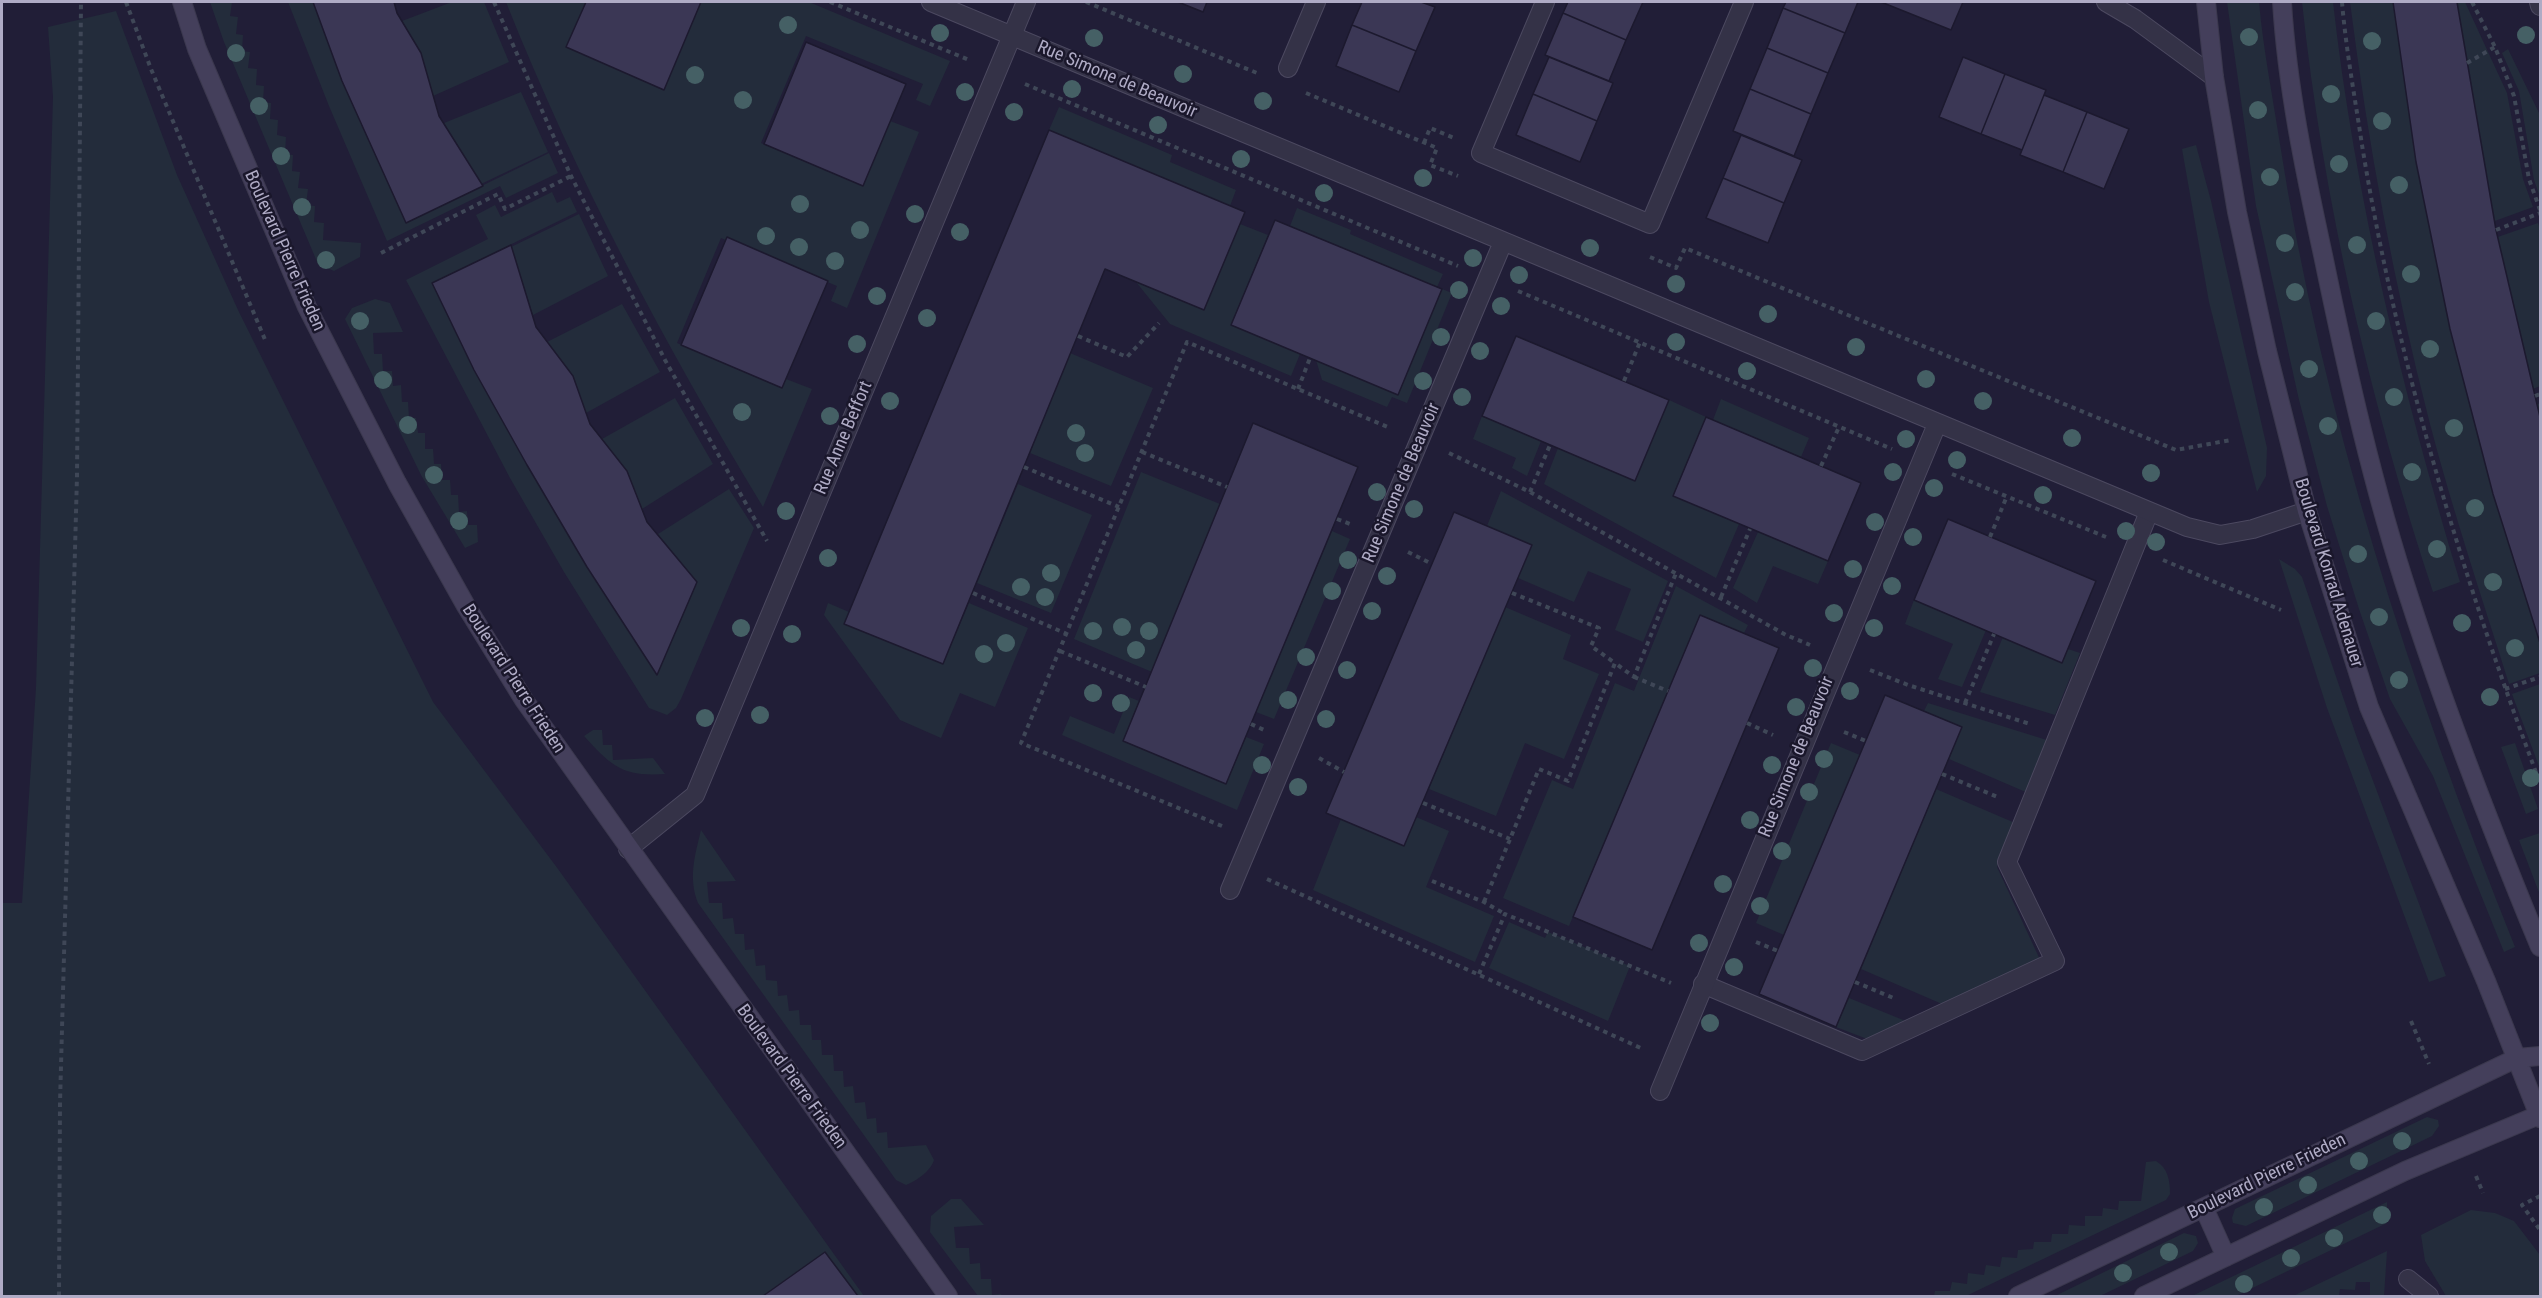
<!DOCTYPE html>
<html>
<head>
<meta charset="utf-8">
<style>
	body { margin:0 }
	#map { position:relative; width:2542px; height:1298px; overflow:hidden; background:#211e37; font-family:"Roboto Condensed",sans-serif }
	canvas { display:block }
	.frame { position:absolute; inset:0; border:3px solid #afabc5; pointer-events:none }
</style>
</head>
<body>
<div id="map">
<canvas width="2542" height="1298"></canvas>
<div class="frame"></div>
</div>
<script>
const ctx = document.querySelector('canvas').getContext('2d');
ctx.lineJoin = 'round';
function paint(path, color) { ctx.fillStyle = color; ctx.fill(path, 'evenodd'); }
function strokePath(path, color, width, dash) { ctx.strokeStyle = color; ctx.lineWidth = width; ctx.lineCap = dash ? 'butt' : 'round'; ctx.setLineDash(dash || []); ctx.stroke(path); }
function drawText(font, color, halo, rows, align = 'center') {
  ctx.font = font + ' "Roboto Condensed",sans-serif'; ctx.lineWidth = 5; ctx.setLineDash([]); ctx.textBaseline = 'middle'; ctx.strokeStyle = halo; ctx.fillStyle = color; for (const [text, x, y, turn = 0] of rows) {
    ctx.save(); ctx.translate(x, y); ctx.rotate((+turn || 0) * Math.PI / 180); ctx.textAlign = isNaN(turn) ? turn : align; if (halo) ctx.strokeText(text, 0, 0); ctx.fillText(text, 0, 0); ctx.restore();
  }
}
paint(new Path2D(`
	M 210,2 L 232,2 L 230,16 L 238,17 L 236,34 L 243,35 L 242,51 L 250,52 L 248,68 L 257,69 L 256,85 L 264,86 L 263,102 L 271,103 L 270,119 L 278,120 L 277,135 L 286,137 L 285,154 L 293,155 L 292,171 L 300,172 L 298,188 L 308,189 L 306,205 L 315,206 L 314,222 L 324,223 L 323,240 L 361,243 L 360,257 L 334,271 L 318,264 L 224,42 Z
	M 288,2 L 313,2 L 342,81 L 406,223 L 549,153 L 558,173 L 506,198 L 500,186 L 387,241 L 329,106 Z
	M 452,2 L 484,2 L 509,62 L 433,96 L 421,53 L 402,21 Z
	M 506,2 L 586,2 L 567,47 L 663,90 L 701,2 L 809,2 L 950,61 L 930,106 L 916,100 L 923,84 L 806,36 L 761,143 L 863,186 L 890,121 L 919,132 L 847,308 L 831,301 L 837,286 L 721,238 L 677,343 L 781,388 L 786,379 L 812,389 L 763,507 C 665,345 576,178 506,2 Z
	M 2227,2 L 2259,2 C 2263,47 2272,93 2279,138 C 2322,417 2411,686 2515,947 L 2504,952 L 2433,776 L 2390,699 L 2359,609 L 2327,506 L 2299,400 L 2256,206 Z
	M 2302,2 L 2333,2 C 2355,198 2403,393 2460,582 L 2433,592 C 2370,401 2323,201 2302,2 Z
	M 2350,2 L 2465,2 L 2507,93 L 2523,179 L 2533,207 L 2484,225 L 2489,240 L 2538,223 L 2540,229 L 2540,386 L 2528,391 L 2533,406 L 2540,403 L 2540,673 L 2509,684 C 2482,598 2453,512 2430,424 C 2394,285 2368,144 2350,2 Z
	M 116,11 L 177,175 L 238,310 L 433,702 L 558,869 L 864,1296 L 2,1296 L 2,903 L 22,903 L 36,688 L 53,97 L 48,27 Z
	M 2508,49 L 2540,115 L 2540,197 L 2534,180 L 2519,91 L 2502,53 Z
	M 521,92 L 548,152 L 481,184 L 444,123 Z
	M 1059,107 L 1172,155 L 1170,162 L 1236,190 L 1230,206 L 1049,130 Z
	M 2196,145 L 2211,201 L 2267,448 L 2266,476 L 2257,492 L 2209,302 L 2182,149 Z
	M 552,192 L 557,203 L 570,197 L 577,212 L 432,283 C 499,419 574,548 657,675 L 697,582 L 658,534 L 729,489 L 754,528 L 681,699 L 676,708 L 667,715 L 649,708 L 564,572 L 510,478 L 406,280 L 488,239 L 476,215 L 495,205 L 501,217 Z
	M 1297,208 L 1351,230 L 1350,234 L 1443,274 L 1437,287 L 1290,226 Z
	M 579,214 L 608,276 L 533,315 L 511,247 Z
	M 1240,224 L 1268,235 L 1231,325 L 1300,354 L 1291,376 L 1170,324 L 1136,282 L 1204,310 Z
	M 1442,289 L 1452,293 L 1407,403 L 1392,397 L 1387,407 L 1322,380 L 1316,360 L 1398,395 Z
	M 375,299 L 390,303 L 403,332 L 373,333 L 374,354 L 382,354 L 383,371 L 392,371 L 393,386 L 401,385 L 402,402 L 408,402 L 409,418 L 416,418 L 418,433 L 425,433 L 425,449 L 433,449 L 434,464 L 441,464 L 442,480 L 450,480 L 451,495 L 458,495 L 459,512 L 467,511 L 468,525 L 477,525 L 478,542 L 465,548 L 421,475 L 345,319 L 352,308 Z
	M 622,304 L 660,372 L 586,413 L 573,376 L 547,342 Z
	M 1070,353 L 1153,388 L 1111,486 L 1030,453 Z
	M 675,398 L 713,464 L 642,509 L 627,471 L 602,439 Z
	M 1667,399 L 1706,417 L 1673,495 L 1739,524 L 1716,578 L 1544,484 L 1558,448 L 1635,481 Z
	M 1721,399 L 1809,438 L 1801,457 L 1713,420 Z
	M 1482,416 L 1541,441 L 1527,476 L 1512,468 L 1516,458 L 1473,439 Z
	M 1141,472 L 1220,504 L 1152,672 L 1074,639 Z
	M 1018,484 L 1092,515 L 1051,613 L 977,583 Z
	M 1501,491 L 1668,581 L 1643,642 L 1615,630 L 1631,589 L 1588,571 L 1574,602 L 1518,578 L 1487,526 Z
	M 1332,531 L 1350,539 L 1274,719 L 1256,712 Z
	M 1758,532 L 1828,561 L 1818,584 L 1773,566 L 1757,603 L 1733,588 Z
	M 2279,559 L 2295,569 L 2302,577 L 2357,738 L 2446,976 L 2429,982 L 2327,708 Z
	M 1676,586 L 1748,625 L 1744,633 L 1700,615 L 1569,926 L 1503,898 L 1552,780 L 1573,789 L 1615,683 L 1634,691 Z
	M 1914,600 L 1986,630 L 1962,687 L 1938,679 L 1953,644 L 1905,624 Z
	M 828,603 L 849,612 L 845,624 L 943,664 L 969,603 L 1028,628 L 995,707 L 960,693 L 941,738 L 900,720 L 824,615 Z
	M 1505,607 L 1571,635 L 1563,659 L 1599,674 L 1564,759 L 1525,743 L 1496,816 L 1429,789 Z
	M 2003,637 L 2062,662 L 2068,649 L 2080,653 L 2055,715 L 1980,692 Z
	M 2540,684 L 2540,769 L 2512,694 Z
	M 1129,697 L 1139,701 L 1123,741 L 1226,784 L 1246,737 L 1264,744 L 1237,810 L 1062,735 L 1070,716 L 1114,734 Z
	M 1928,703 L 2050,741 L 2028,793 L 1949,759 L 1962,727 L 1924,711 Z
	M 593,730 L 602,730 L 603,745 L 612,745 L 613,760 L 653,758 L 665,774 C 623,777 611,766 584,736 Z
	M 1831,743 L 1860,755 L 1784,935 L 1756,923 Z
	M 2515,743 L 2538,809 L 2526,814 L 2501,747 Z
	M 1936,789 L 2015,823 L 1997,867 L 2042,964 L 1949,1007 L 1861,969 Z
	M 1416,817 L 1449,831 L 1426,887 L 1494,916 L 1475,962 L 1313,890 L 1341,819 L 1404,846 Z
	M 701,830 L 736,881 L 707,882 L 709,903 L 722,903 L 723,919 L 733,918 L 735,934 L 744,934 L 745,950 L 754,949 L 756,966 L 765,965 L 766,980 L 777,981 L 778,996 L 787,995 L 789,1011 L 799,1010 L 800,1025 L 811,1025 L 812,1040 L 821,1040 L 822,1055 L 833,1055 L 834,1071 L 843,1071 L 844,1087 L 853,1086 L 855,1103 L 865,1102 L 867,1119 L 876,1118 L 877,1133 L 887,1132 L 888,1148 L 926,1145 L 934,1160 C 931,1171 916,1181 906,1185 L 896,1180 L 698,903 C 688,878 695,855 701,830 Z
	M 2540,833 L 2540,895 L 2519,840 Z
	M 1509,922 L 1545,938 L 1548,932 L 1630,966 L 1608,1021 L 1489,968 Z
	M 1849,998 L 1913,1024 L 1875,1042 L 1836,1027 Z
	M 2427,1117 L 2438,1120 L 2439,1126 L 2432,1136 L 2246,1226 L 2233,1223 L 2232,1218 L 2235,1209 Z
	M 2156,1161 C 2168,1168 2170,1181 2170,1194 L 2166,1200 L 1966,1296 L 1934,1296 L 1935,1291 L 1950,1291 L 1952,1282 L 1967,1284 L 1968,1273 L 1984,1275 L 1986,1265 L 2000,1267 L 2002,1257 L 2017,1258 L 2018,1250 L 2033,1249 L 2034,1242 L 2051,1242 L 2052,1234 L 2068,1234 L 2069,1225 L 2085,1226 L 2085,1216 L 2102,1216 L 2103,1208 L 2118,1210 L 2119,1201 L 2141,1201 L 2146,1162 Z
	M 951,1199 L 961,1199 L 984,1225 L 954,1227 L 956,1248 L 969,1248 L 970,1264 L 980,1263 L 981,1279 L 991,1279 L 992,1295 L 1001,1294 L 1002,1296 L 978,1296 L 930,1232 L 931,1216 Z
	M 2387,1202 L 2387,1223 L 2236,1296 L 2192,1296 Z
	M 2471,1210 L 2495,1213 L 2514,1221 L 2540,1255 L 2540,1296 L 2446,1296 L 2425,1261 L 2421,1235 Z
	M 2184,1233 L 2196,1236 L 2198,1243 L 2193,1251 L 2100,1296 L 2055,1296 Z
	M 2387,1251 L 2384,1296 L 2370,1296 L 2370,1282 L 2356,1282 L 2355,1290 L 2340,1289 L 2339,1296 L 2293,1296 Z`), '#232c3b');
const building = new Path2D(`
	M 313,2 L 394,2 L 397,13 L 421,53 L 439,116 L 483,186 L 406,223 L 342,81 Z
	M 586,2 L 701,2 L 664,90 L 566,47 Z
	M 1178,2 L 1207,2 L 1203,12 Z
	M 1362,2 L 1421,2 L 1435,7 L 1416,51 L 1352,25 Z
	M 1568,2 L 1643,2 L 1626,40 L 1563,13 Z
	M 1786,2 L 1858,2 L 1845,33 L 1783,8 Z
	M 1881,2 L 1963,2 L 1951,30 Z
	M 2393,2 L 2457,2 L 2496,230 L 2540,417 L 2540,643 L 2493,494 L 2450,329 L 2416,162 Z
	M 1783,8 L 1845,33 L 1828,73 L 1767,48 Z
	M 1563,13 L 1626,40 L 1609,81 L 1545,55 Z
	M 1352,25 L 1416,51 L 1399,92 L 1336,66 Z
	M 806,42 L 906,84 L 863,186 L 764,144 Z
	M 1767,48 L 1828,73 L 1811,114 L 1750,89 Z
	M 1549,57 L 1613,83 L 1597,121 L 1533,94 Z
	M 1963,57 L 2005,74 L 1981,134 L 1939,117 Z
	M 2005,74 L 2046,90 L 2022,150 L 1981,134 Z
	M 1750,89 L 1811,114 L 1794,156 L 1733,131 Z
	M 1533,94 L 1597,121 L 1580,162 L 1516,135 Z
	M 2044,95 L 2087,112 L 2063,172 L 2020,155 Z
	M 2087,112 L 2129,129 L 2104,189 L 2063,172 Z
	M 1049,130 L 1245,212 L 1204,310 L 1105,269 L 943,664 L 844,624 Z
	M 1741,135 L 1802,160 L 1784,203 L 1723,178 Z
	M 1723,178 L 1784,203 L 1768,243 L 1706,218 Z
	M 1275,220 L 1442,289 L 1398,395 L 1231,325 Z
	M 727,237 L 828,281 L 782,388 L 681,345 Z
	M 511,245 L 536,327 L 573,376 L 590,424 L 627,471 L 647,522 L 697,582 L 657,675 L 587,567 L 527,465 L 474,370 L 432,283 Z
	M 1516,336 L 1669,400 L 1635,481 L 1482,416 Z
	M 1706,417 L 1861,483 L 1828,561 L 1673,496 Z
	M 1253,423 L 1358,467 L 1226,784 L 1123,741 Z
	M 1454,512 L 1532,545 L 1404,846 L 1326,813 Z
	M 1948,519 L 2096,581 L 2062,663 L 1914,600 Z
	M 1700,615 L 1779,648 L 1652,950 L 1573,917 Z
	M 1885,695 L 1962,727 L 1836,1027 L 1759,994 Z
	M 825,1252 L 858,1296 L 763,1296 Z`);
paint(building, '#3b3755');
strokePath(building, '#1c192e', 1.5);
const lane = new Path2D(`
	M 1545,2 L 1481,153 L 1650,224 L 1744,2
	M 1288,68 L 1316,2
	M 1703,984 L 1862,1051 L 2055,961 L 2007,862 L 2149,512
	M 2408,1279 L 2429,1296`);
const street = new Path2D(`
	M 931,2 L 2187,527 L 2220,535 L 2253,529 L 2307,511
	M 2106,2 L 2135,19 L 2214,77
	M 2539,2 L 2540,6
	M 628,849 L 695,795 L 1026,2
	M 1230,890 L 1503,242
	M 1660,1091 L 1937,424`);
const secondary = new Path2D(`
	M 182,2 L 197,49 L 307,307 L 397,483 L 466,606 L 524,700 L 948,1296
	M 2206,2 L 2214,77 L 2237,212 L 2267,351 L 2307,511 L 2369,707 L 2486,981 L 2540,1118
	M 2282,2 C 2287,86 2305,172 2323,255 C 2347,371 2373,488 2410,600 C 2448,718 2493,833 2540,947
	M 2204,1208 L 2226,1257
	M 2018,1296 L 2517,1058 L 2540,1056
	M 2144,1296 L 2405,1171 L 2539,1115`);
strokePath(lane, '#4c4960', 20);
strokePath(street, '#4c4960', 20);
strokePath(secondary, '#3b384e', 20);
strokePath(new Path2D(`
	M 126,2 L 151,69 L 266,342
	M 494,2 L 571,176 L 665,360 L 767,541
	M 830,2 L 969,60
	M 1086,2 L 1257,73
	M 2342,2 C 2346,50 2355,98 2362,145 C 2398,365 2462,576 2540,783
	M 2472,2 L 2495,47 L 2514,96 L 2529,179 L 2540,210
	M 2467,63 L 2495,47
	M 1025,84 L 1458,266
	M 1306,93 L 1437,148 L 1430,165 L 1458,176
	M 1424,143 L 1430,128 L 1454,138
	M 2496,230 L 2540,213
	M 381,253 L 498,194 L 505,209 L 571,176
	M 1650,257 L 1676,268 L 1685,248 L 2176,450 L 2231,440
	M 1518,291 L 1892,449
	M 1078,336 L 1127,357 L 1159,323
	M 1624,381 L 1640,342
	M 1298,389 L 1310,358
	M 2535,396 L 2540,394
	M 1142,452 L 1227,487
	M 1449,453 L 1530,492 L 1786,635 L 1810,645
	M 1821,466 L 1839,427
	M 1024,467 L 1119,507
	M 1952,474 L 2106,537
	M 1530,492 L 1550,445
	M 1337,519 L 1350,524
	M 1990,537 L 2007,496
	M 1408,552 L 1432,564
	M 2163,560 L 2281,610
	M 973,593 L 1067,634
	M 1512,593 L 1599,628 L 1591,646 L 1615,663
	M 1721,597 L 1750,529
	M 1060,651 L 1146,687
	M 1870,670 L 1908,685 L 2030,724
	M 1634,677 L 1668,691
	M 2505,689 L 2540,677
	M 1965,703 L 1994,634
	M 1747,723 L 1773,735
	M 1251,724 L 1264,730
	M 1844,732 L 1866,741
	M 1319,758 L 1344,772
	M 1942,774 L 2000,798
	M 1423,803 L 1510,839
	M 1222,826 L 1021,743 L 1187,342 L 1390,428
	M 1267,879 L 1643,1049
	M 1432,881 L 1484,902 L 1505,914
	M 1484,902 L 1539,769 L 1568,781 L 1615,663 L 1634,677 L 1676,573
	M 1756,942 L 1778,951
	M 1479,974 L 1505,914 L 1671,983
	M 1855,982 L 1896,999
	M 2411,1021 L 2429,1064
	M 2476,1176 L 2483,1193
	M 2540,1196 L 2522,1205 L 2540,1230
	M 59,1296 L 60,1103 L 77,476 L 81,2`), '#3f4757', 4, [4.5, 4.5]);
strokePath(lane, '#343247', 18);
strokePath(street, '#343247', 18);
strokePath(secondary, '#443f5b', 18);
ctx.fillStyle = '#456065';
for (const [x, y] of [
	[788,25],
	[940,33],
	[2526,35],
	[2249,37],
	[1094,38],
	[2372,41],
	[236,53],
	[1183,74],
	[695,75],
	[1072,89],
	[965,92],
	[2331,94],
	[743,100],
	[1263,101],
	[259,106],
	[2258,110],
	[1014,112],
	[2382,121],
	[1158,125],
	[281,156],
	[1241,159],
	[2339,164],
	[2270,177],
	[1423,178],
	[2399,185],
	[1324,193],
	[800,204],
	[302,207],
	[915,214],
	[860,230],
	[960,232],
	[766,236],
	[2285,243],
	[2357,245],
	[799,247],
	[1590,248],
	[1473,258],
	[326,260],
	[835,261],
	[2411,274],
	[1519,275],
	[1676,284],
	[1459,290],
	[2295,292],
	[877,296],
	[1501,306],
	[1768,314],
	[927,318],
	[360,321],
	[2376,321],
	[1441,337],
	[1676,342],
	[857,344],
	[1856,347],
	[2430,349],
	[1480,351],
	[2309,369],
	[1747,371],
	[1926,379],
	[383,380],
	[1423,381],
	[1462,397],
	[2394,397],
	[890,401],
	[1983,401],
	[742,412],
	[830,416],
	[408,425],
	[2328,426],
	[2454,428],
	[1076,433],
	[2072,438],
	[1906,439],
	[1085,453],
	[1957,460],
	[1893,472],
	[2412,472],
	[2151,473],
	[434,475],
	[1934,488],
	[1377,492],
	[2043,495],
	[2475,508],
	[1414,509],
	[786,511],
	[459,521],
	[1875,522],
	[2126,531],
	[1913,537],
	[2156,542],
	[2437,549],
	[2358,554],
	[828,558],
	[1348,560],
	[1853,569],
	[1051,573],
	[1387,576],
	[2493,582],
	[1892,586],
	[1021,587],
	[1332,591],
	[1045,597],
	[1372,611],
	[1834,613],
	[2379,617],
	[2462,623],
	[1122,627],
	[741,628],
	[1874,628],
	[1093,631],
	[1149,631],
	[792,634],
	[1006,643],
	[2515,648],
	[1136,650],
	[984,654],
	[1306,657],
	[1813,668],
	[1347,670],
	[2399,680],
	[1850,691],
	[1093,693],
	[2490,697],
	[1288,700],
	[1121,703],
	[1796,707],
	[760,715],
	[705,718],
	[1326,719],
	[1824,759],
	[1262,765],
	[1772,765],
	[2531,778],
	[1298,787],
	[1809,792],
	[1750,820],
	[1782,851],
	[1723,884],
	[1760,906],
	[1699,943],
	[1734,967],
	[1710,1023],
	[2402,1141],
	[2359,1161],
	[2308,1185],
	[2264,1207],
	[2382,1215],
	[2334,1238],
	[2169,1252],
	[2291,1258],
	[2123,1273],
	[2244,1284]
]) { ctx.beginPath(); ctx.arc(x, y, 9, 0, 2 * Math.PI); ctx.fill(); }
drawText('18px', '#afabc5', '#1a172b', [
	["Rue Simone de Beauvoir",1117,80,23],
	["Boulevard Pierre Frieden",284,251,66],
	["Rue Anne Beffort",844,438,-67],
	["Rue Simone de Beauvoir",1402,483,-67],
	["Boulevard Konrad Adenauer",2328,573,73],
	["Boulevard Pierre Frieden",513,679,57],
	["Rue Simone de Beauvoir",1797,757,-68],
	["Boulevard Pierre Frieden",791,1077,54],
	["Boulevard Pierre Frieden",2267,1177,-26]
]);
</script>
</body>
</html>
